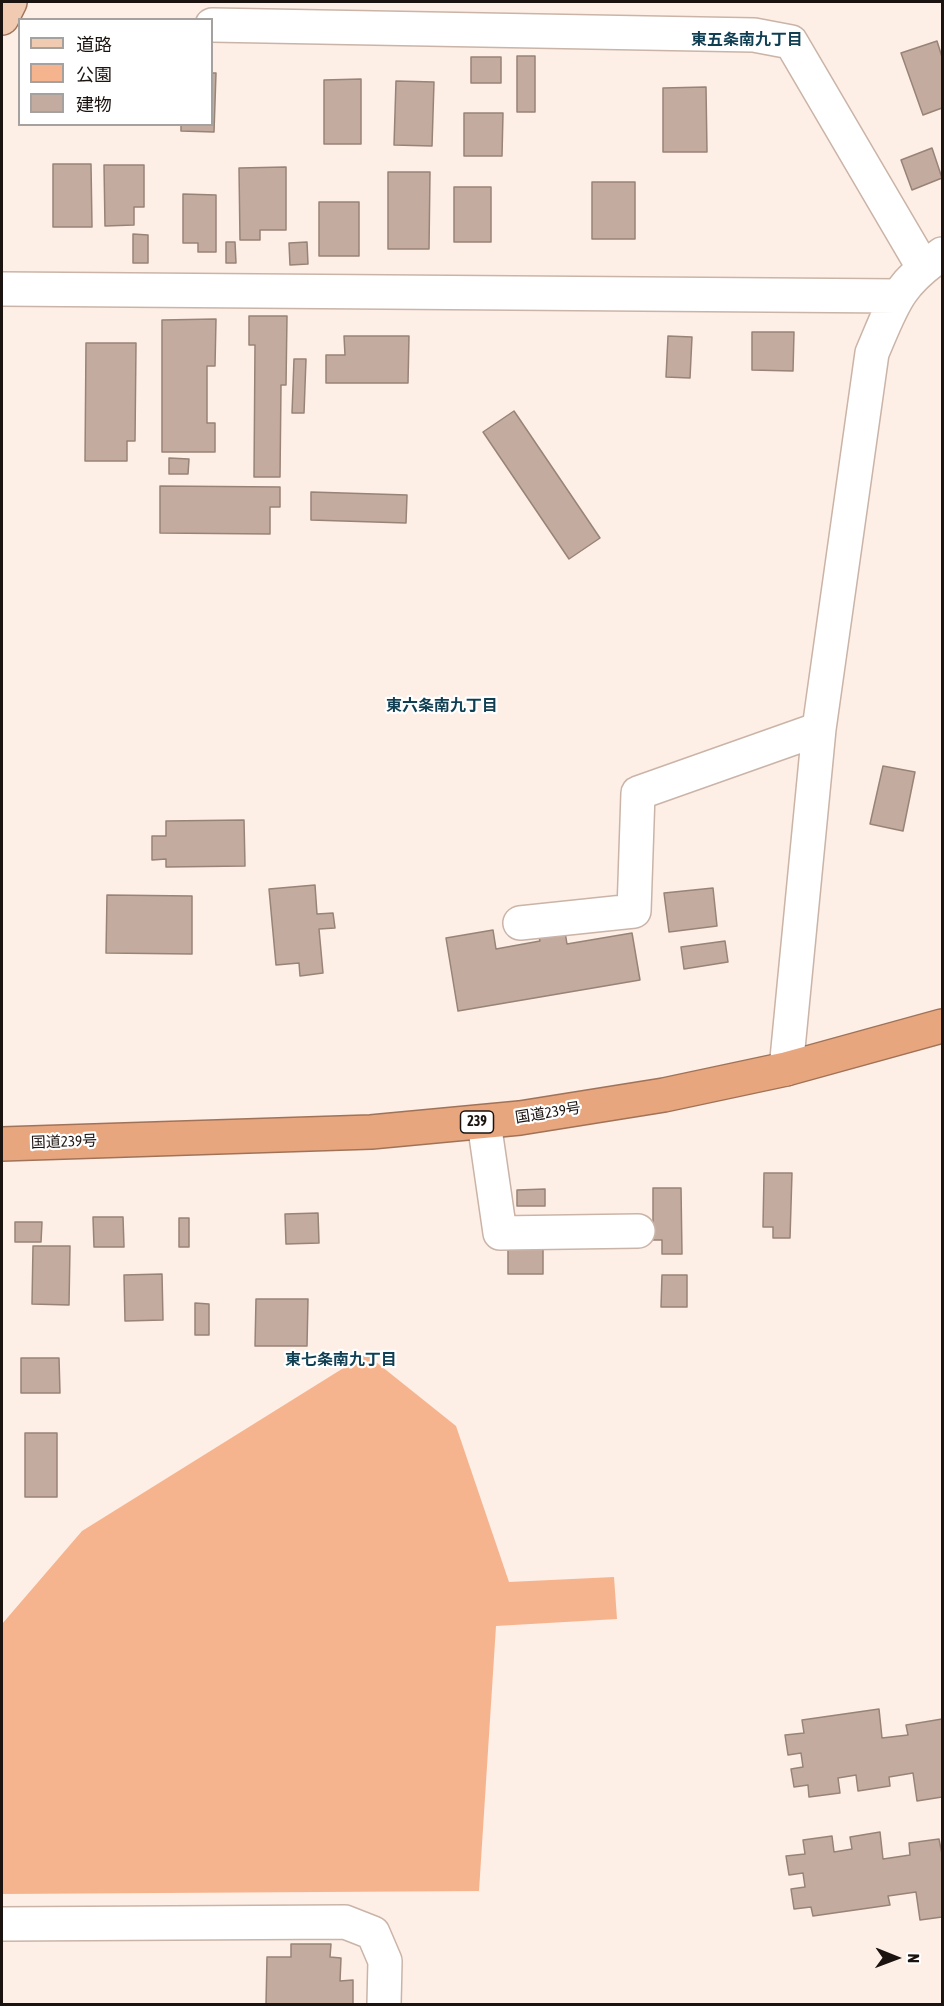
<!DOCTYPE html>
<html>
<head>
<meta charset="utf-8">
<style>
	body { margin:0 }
	#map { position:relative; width:944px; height:2006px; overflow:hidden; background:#fdeee6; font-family:"Asap Condensed","Noto Sans JP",sans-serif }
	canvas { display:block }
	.frame { position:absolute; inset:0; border:3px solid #1b130f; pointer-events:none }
	.legend { position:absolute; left:18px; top:18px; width:195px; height:108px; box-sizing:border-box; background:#fff; border:2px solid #a4a19f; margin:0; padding:8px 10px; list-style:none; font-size:18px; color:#1b130f }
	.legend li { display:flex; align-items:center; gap:12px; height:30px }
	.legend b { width:30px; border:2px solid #a4a19f }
	.north { position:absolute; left:866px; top:1928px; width:60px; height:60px; -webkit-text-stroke:4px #fff; paint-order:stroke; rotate:91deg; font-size:16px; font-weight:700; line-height:24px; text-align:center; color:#1b130f }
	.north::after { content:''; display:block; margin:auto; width:21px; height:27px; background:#1b130f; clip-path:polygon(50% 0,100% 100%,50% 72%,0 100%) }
</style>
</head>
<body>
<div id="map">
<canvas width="944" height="2006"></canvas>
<div class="frame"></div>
<ul class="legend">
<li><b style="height:8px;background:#f1cab2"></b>道路</li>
<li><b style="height:16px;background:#f5b48e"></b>公園</li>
<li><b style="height:16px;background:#c3ac9f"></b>建物</li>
</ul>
<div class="north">N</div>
</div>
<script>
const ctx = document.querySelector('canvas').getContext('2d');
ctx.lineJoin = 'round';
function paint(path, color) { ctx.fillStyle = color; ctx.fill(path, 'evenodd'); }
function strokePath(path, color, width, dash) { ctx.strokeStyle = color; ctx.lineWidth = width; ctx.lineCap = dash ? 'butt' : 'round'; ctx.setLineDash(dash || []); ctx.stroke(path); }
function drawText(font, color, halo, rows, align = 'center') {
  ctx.font = font + ' "Asap Condensed","Noto Sans JP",sans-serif'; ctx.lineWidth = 4.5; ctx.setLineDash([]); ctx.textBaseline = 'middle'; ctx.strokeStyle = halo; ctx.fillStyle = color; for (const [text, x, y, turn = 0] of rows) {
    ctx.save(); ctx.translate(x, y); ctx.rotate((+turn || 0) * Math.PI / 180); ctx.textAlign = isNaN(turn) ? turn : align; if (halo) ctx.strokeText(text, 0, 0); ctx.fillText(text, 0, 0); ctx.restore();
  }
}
paint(new Path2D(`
	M 366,1354 L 456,1426 L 509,1582 L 614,1577 L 617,1619 L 496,1626 L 479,1891 L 2,1894 L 2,1624 L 82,1531 Z`), '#f5b48e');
const building = new Path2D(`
	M 937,41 L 942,57 L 942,108 L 923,115 L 901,53 Z
	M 517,56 L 535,56 L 535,112 L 517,112 Z
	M 471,57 L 501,57 L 501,83 L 471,83 Z
	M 212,73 L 216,73 L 214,132 L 181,131 L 181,124 L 212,124 Z
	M 361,79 L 361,144 L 324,144 L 324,80 Z
	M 396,81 L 434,82 L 432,146 L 394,145 Z
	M 706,87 L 707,152 L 663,152 L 663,88 Z
	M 464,113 L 503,113 L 502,156 L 464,156 Z
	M 932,148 L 942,178 L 912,190 L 901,160 Z
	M 53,164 L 91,164 L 92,227 L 53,227 Z
	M 104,165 L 144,165 L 144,207 L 134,207 L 134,225 L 105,226 Z
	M 286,167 L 286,230 L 260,230 L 260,240 L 240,240 L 239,168 Z
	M 388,172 L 430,172 L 429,249 L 388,249 Z
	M 592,182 L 635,182 L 635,239 L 592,239 Z
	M 454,187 L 491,187 L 491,242 L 454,242 Z
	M 183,194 L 216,195 L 216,252 L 198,252 L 198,243 L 183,243 Z
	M 319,202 L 359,202 L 359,256 L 319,256 Z
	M 133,234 L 148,235 L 148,263 L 133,263 Z
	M 226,242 L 235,242 L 236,263 L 226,263 Z
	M 307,242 L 308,264 L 290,265 L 289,243 Z
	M 249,316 L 287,316 L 286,385 L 281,385 L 280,477 L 254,477 L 255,345 L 249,345 Z
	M 216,319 L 215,366 L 207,366 L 207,423 L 215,423 L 215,452 L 162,452 L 162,320 Z
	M 752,332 L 794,332 L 793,371 L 752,370 Z
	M 344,336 L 409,336 L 408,383 L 326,383 L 326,355 L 345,355 Z
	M 668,336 L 692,337 L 690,378 L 666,377 Z
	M 86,343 L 136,343 L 135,441 L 127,441 L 127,461 L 85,461 Z
	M 294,359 L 306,359 L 304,413 L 292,413 Z
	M 514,411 L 600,538 L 569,559 L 483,432 Z
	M 169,458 L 189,459 L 188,474 L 169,474 Z
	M 160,486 L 280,487 L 280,507 L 270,507 L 270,534 L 160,533 Z
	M 311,492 L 407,495 L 406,523 L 311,520 Z
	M 883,766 L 915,772 L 903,831 L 870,824 Z
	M 244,820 L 245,866 L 166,867 L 166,859 L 152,860 L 152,836 L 166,836 L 166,821 Z
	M 315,885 L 317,914 L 333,913 L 335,928 L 319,929 L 323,973 L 300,976 L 299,963 L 276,965 L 269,889 Z
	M 713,888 L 717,926 L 669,932 L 664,893 Z
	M 107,895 L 192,896 L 192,954 L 106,953 Z
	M 493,930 L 496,949 L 540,941 L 539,937 L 565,932 L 567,944 L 632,933 L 640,980 L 458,1011 L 446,938 Z
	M 725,941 L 728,962 L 684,969 L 681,947 Z
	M 764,1173 L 792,1173 L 790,1238 L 773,1238 L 773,1227 L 763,1227 Z
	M 653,1188 L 681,1188 L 682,1254 L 662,1254 L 662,1240 L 653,1240 Z
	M 545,1189 L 545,1206 L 517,1206 L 517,1190 Z
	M 318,1213 L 319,1243 L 286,1244 L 285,1214 Z
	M 93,1217 L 123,1217 L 124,1247 L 94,1247 Z
	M 179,1218 L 189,1218 L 189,1247 L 179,1247 Z
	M 15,1222 L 42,1222 L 41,1242 L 15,1242 Z
	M 33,1246 L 70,1246 L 69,1305 L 32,1304 Z
	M 508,1249 L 543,1249 L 543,1274 L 508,1274 Z
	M 162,1274 L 163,1320 L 125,1321 L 124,1275 Z
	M 662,1275 L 687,1275 L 687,1307 L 661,1307 Z
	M 256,1299 L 308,1299 L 307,1346 L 255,1346 Z
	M 195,1303 L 209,1304 L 209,1335 L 195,1335 Z
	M 21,1358 L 59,1358 L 60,1393 L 21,1393 Z
	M 25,1433 L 57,1433 L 57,1497 L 25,1497 Z
	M 879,1709 L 882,1738 L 908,1735 L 906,1725 L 942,1719 L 942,1797 L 917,1801 L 913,1773 L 889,1777 L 890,1786 L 858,1791 L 856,1775 L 838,1778 L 840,1793 L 809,1797 L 808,1785 L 794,1787 L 791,1769 L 803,1767 L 801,1753 L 788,1755 L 785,1735 L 804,1733 L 802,1720 Z
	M 880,1832 L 883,1859 L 910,1855 L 909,1843 L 939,1839 L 942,1854 L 942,1917 L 920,1920 L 916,1892 L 888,1896 L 890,1905 L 813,1916 L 811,1907 L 794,1909 L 791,1889 L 805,1887 L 803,1873 L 789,1875 L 786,1856 L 805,1854 L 803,1840 L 832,1836 L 834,1852 L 852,1849 L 850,1837 Z
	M 291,1944 L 331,1944 L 330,1957 L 341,1958 L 340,1981 L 353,1980 L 353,2004 L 266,2004 L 267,1957 L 291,1957 Z`);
paint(building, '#c3ac9f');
strokePath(building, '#988377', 1.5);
const minor = new Path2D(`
	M 212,25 L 754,35 L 791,42 L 923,267
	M 2,289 L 897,296
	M 520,923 L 634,911 L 638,793 L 819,729
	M 786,1069 L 819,729 L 872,353 C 893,304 897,285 942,254
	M 484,1122 L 500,1233 L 638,1231
	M 2,1924 L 345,1922 L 373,1933 L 385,1961 L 384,2004`);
const major = new Path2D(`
	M 2,18 L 10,2`);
const highway = new Path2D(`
	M 2,1144 L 371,1132 L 520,1118 L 664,1095 L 786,1069 L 942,1026`);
strokePath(minor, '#cab4a7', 36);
strokePath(major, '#a07358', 36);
strokePath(highway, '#a07358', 36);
strokePath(minor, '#fff', 33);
strokePath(major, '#f1cab2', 33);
strokePath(highway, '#e8a67f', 33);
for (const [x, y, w] of [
	[477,1122,33]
]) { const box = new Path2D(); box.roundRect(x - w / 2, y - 11, w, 22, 4.5); ctx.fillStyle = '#fff'; ctx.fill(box); strokePath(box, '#1b130f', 1.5); }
drawText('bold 14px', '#1b130f', null, [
	["239",477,1122]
]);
drawText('15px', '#1b130f', '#fff', [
	["国道239号",548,1113,-9],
	["国道239号",64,1142,-2]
]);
drawText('bold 16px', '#103f53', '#fff', [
	["東五条南九丁目",747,40],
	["東六条南九丁目",442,706],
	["東七条南九丁目",341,1360]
]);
</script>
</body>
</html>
